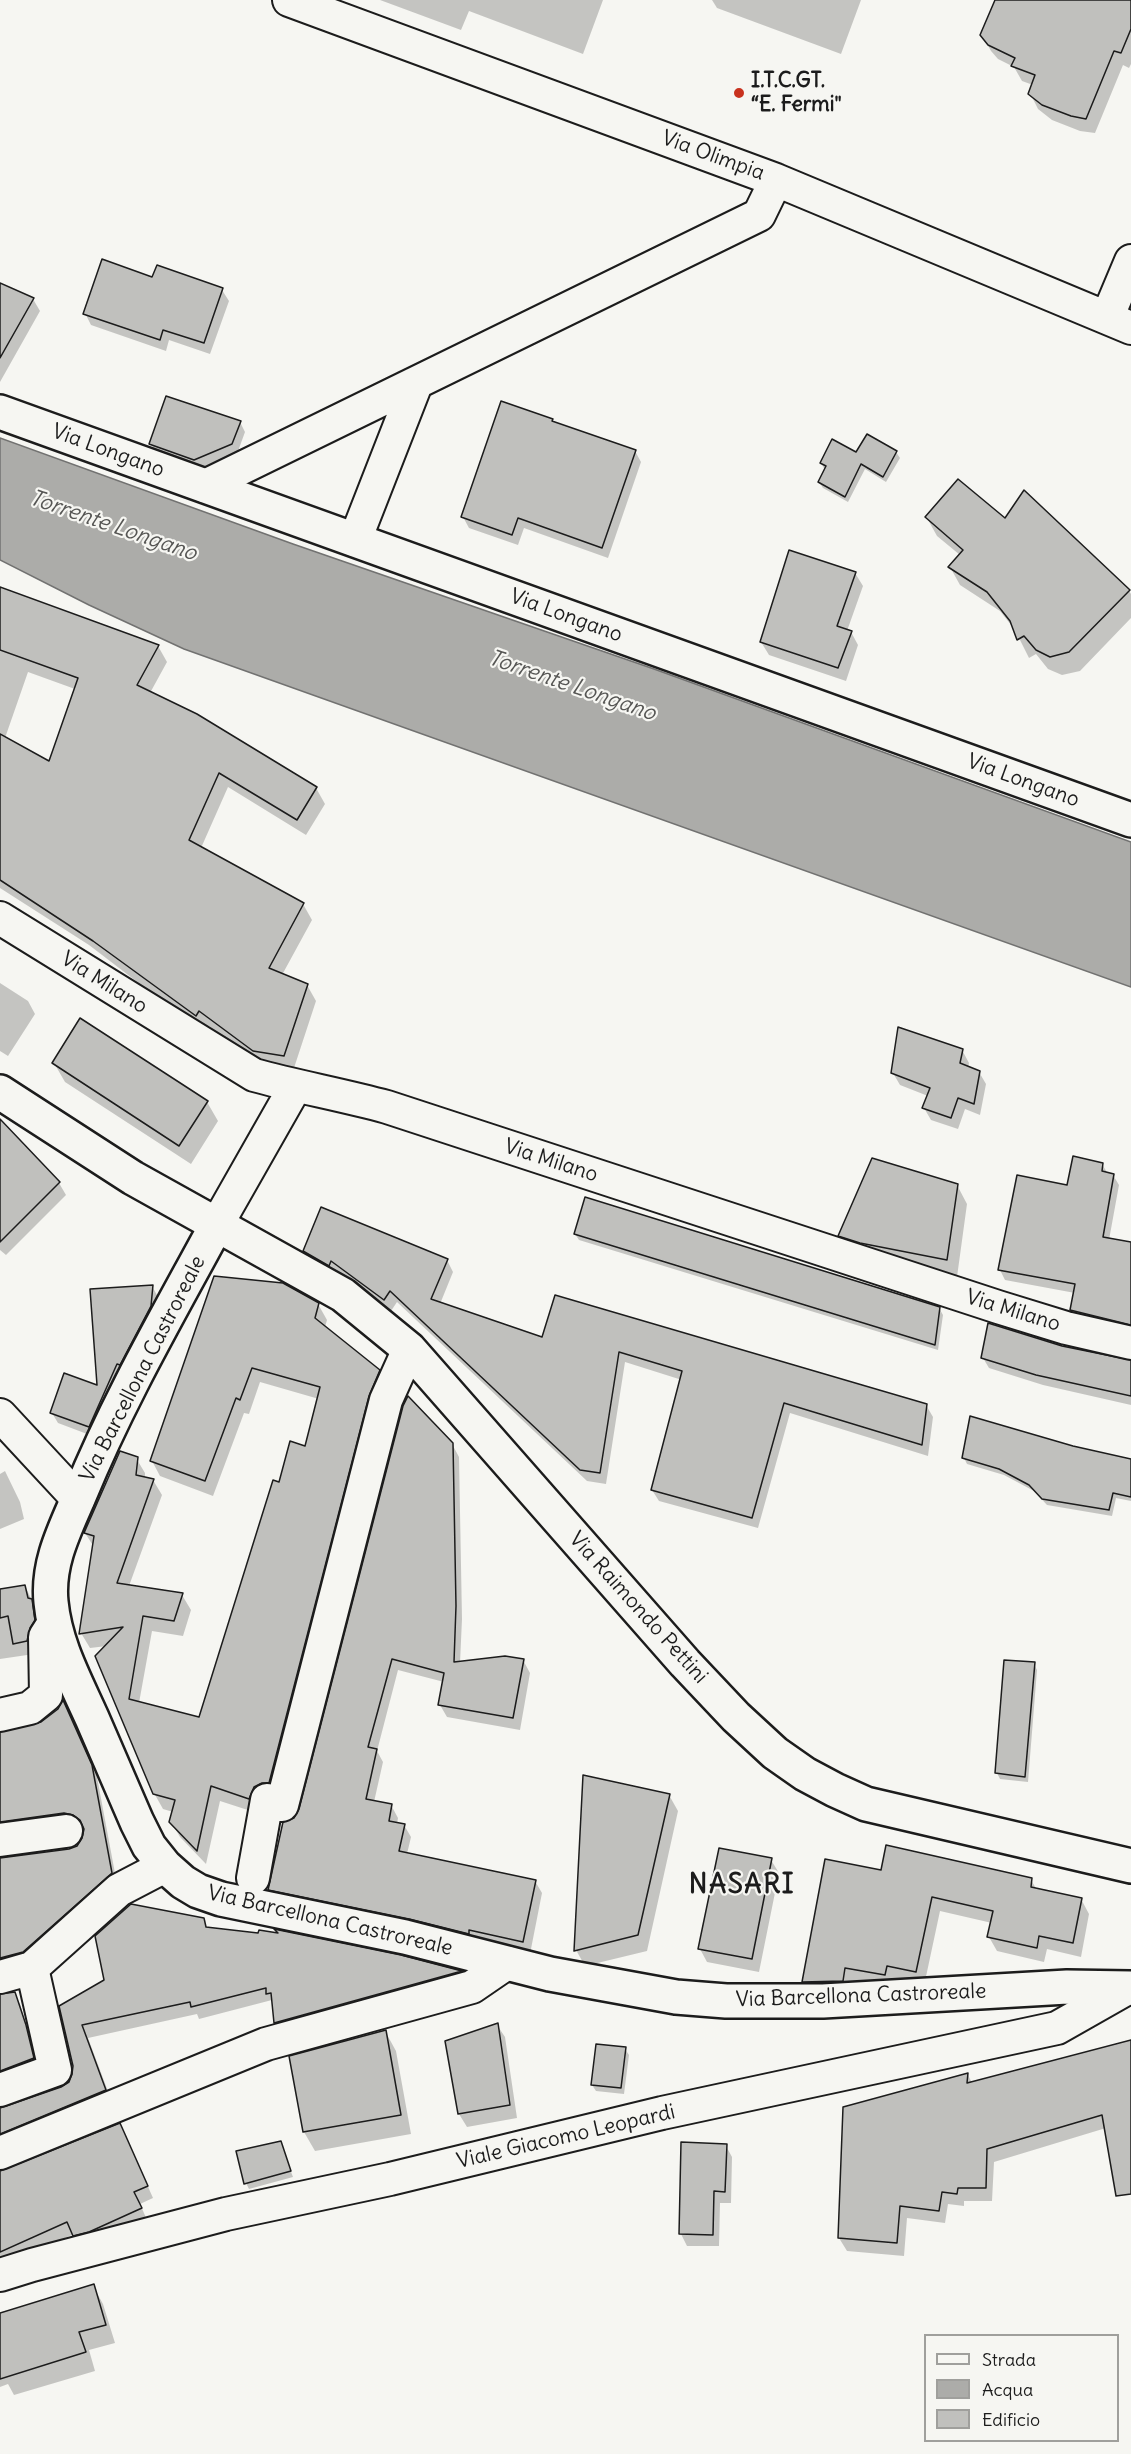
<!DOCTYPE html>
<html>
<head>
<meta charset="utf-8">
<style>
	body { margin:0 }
	#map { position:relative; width:1131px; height:2454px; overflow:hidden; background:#f6f6f2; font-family:Delius,sans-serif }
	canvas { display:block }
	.legend { position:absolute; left:924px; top:2334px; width:195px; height:108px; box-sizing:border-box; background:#f6f6f2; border:2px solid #9f9f9c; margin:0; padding:8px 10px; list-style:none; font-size:18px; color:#1c1c1c }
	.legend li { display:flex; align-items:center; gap:12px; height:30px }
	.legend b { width:30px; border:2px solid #9f9f9c }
</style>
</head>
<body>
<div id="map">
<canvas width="1131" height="2454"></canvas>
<ul class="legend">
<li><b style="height:8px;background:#f6f6f2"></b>Strada</li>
<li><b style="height:16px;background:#acaca9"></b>Acqua</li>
<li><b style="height:16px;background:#c0c0bd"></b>Edificio</li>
</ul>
</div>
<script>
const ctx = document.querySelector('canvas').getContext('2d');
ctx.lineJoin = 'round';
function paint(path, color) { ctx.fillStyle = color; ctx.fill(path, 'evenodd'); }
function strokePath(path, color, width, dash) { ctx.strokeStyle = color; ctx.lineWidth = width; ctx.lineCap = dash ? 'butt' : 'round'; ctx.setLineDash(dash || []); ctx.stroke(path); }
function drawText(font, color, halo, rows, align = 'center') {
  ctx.font = font + ' Delius,sans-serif'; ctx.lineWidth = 4.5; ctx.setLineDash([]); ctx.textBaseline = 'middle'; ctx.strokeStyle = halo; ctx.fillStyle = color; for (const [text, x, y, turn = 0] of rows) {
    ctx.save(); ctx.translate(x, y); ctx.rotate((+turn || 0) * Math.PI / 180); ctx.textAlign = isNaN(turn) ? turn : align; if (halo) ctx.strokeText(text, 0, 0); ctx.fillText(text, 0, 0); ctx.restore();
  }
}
const water = new Path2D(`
	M 0,438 L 293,544 L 654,669 L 1131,842 L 1131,987 L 184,649 L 89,605 L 0,560 Z`);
paint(water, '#acaca9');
strokePath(water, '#727271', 1.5);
paint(new Path2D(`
	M 380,0 L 603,0 L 583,54 L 469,11 L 461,30 Z
	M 712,0 L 861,0 L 841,54 L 717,8 Z
	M 997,0 L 1126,0 L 1131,9 L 1131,64 L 1129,68 L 1123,65 L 1095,133 L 1080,131 L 1052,120 L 1038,109 L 1030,93 L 1033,85 L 1022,81 L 1014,67 L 998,59 L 991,51 L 982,35 Z
	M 153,279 L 222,290 L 229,301 L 210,354 L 169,340 L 166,351 L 91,325 L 85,313 Z
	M 0,289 L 33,299 L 40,311 L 0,382 Z
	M 552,420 L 554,424 L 635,451 L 641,462 L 608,558 L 524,528 L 518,545 L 469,528 L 463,517 Z
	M 240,422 L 245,432 L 237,454 L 201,469 L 157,454 L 151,444 Z
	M 896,452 L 900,458 L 886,482 L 865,469 L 848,502 L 823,488 L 819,482 L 825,470 L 821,463 L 857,454 Z
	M 927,518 L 1006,520 L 1129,591 L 1131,594 L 1131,618 L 1080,671 L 1062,675 L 1048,669 L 1036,654 L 1029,658 L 1015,630 L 1000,611 L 960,585 L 950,567 L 960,555 L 937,536 Z
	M 855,573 L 863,586 L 847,631 L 851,632 L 858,645 L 846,681 L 769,655 L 761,642 Z
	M 0,589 L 158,646 L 167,662 L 150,693 L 316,788 L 325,804 L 306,835 L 228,787 L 201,848 L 303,904 L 312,920 L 282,975 L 307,985 L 316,1001 L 293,1071 L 263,1066 L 209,1026 L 206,1031 L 170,1007 L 89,945 L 0,888 ZM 28,672 L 75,689 L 50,764 L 5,738 Z
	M 0,983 L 28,1001 L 35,1014 L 8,1056 L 0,1051 Z
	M 962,1050 L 969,1063 L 968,1068 L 979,1072 L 986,1084 L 980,1115 L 965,1109 L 958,1129 L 931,1120 L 924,1108 L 928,1096 L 900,1085 L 893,1073 Z
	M 54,1063 L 207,1102 L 218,1121 L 191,1164 L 65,1082 Z
	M 0,1147 L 59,1183 L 66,1195 L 6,1255 L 0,1250 Z
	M 1102,1164 L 1108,1174 L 1113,1175 L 1119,1185 L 1109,1240 L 1131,1244 L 1131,1333 L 1077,1320 L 1071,1310 L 1075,1293 L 1005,1280 L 1000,1270 L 1068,1187 Z
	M 957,1185 L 967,1204 L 957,1277 L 851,1254 L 840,1236 Z
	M 575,1234 L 939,1308 L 943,1315 L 938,1350 L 579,1240 Z
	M 304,1251 L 447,1260 L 453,1272 L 440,1304 L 543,1339 L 556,1297 L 926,1405 L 933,1417 L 928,1456 L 790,1413 L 758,1528 L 659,1501 L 652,1490 L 682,1380 L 625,1362 L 606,1484 L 587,1481 L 397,1302 L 391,1311 L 337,1271 L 336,1276 L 311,1262 Z
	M 152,1286 L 158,1297 L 156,1318 L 95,1437 L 58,1423 L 52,1413 L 99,1387 Z
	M 318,1304 L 327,1320 L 325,1327 L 379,1371 L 388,1386 L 271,1798 L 257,1813 L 220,1801 L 206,1864 L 180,1837 L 171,1822 L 173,1812 L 163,1809 L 154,1793 L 107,1646 L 90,1648 L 81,1633 L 94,1547 L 85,1533 L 136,1458 L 145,1473 L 145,1479 L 153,1480 L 162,1495 L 129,1586 L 182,1595 L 191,1610 L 183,1636 L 152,1631 L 139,1703 L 200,1719 L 281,1484 L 306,1448 L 319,1399 L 260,1382 L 249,1414 L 244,1413 L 213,1496 L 160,1476 L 152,1461 Z
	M 1062,1347 L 1131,1362 L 1131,1405 L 1043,1385 L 989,1368 L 983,1358 Z
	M 452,1444 L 459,1457 L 462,1619 L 460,1663 L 523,1660 L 530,1673 L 520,1730 L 447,1717 L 440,1705 L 444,1682 L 398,1670 L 377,1751 L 383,1762 L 374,1802 L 391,1805 L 398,1818 L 397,1824 L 404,1825 L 411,1837 L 407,1854 L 535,1881 L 542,1893 L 530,1954 L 277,1902 L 270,1889 L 295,1819 Z
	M 1072,1448 L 1131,1461 L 1131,1501 L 1116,1498 L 1112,1516 L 1047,1505 L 1034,1491 L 1004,1475 L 967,1464 L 964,1458 Z
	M 5,1471 L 20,1502 L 24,1519 L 0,1529 L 0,1474 Z
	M 25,1586 L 38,1613 L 34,1654 L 0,1659 L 0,1590 Z
	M 1034,1664 L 1037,1670 L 1028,1782 L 1000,1779 L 997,1773 Z
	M 68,1712 L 97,1777 L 117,1884 L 29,1962 L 0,1970 L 0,1859 L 69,1850 L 78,1846 L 84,1838 L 85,1828 L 81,1825 L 70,1823 L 0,1834 L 0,1733 L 35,1727 Z
	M 669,1795 L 678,1811 L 647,1951 L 585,1966 L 576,1950 Z
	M 771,1860 L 779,1873 L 759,1972 L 707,1962 L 700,1949 Z
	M 826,1861 L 883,1872 L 1031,1880 L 1037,1890 L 1081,1899 L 1089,1914 L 1081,1957 L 1047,1949 L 1044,1962 L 997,1951 L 989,1937 L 992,1923 L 940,1911 L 924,1986 L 894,1980 L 893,1989 L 853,1981 L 850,1995 L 812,1996 L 803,1982 Z
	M 203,1920 L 208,1929 L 279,1935 L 276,1931 L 400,1957 L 461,1972 L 468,1983 L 282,2034 L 275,2022 L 272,2000 L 199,2019 L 197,2014 L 88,2038 L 112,2102 L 0,2148 L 0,2109 L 6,2109 L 69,2084 L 74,2076 L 74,2066 L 61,2007 Z
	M 14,1993 L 20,2004 L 36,2057 L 0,2065 L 0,1995 Z
	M 497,2025 L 505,2037 L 517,2118 L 467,2127 L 459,2114 L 447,2042 Z
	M 385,2031 L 396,2051 L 411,2134 L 315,2151 L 304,2132 Z
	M 1131,2040 L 1131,2181 L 1106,2128 L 994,2162 L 992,2201 L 964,2201 L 964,2206 L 948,2204 L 945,2223 L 907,2218 L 904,2256 L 847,2251 L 839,2238 L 968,2075 L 972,2083 Z
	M 625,2049 L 629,2055 L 624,2094 L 596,2091 L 592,2085 Z
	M 126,2137 L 153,2198 L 140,2204 L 147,2220 L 81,2247 L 74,2234 L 0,2266 L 0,2172 Z
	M 280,2143 L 293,2177 L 249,2189 L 246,2183 Z
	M 726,2146 L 732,2157 L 731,2203 L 720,2203 L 719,2246 L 687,2246 L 681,2234 Z
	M 93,2286 L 103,2304 L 115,2343 L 89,2350 L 95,2371 L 14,2395 L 8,2384 L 0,2387 L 0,2315 Z`), '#0003');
const building = new Path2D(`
	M 995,0 L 1131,0 L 1131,29 L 1121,53 L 1114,51 L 1086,119 L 1071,116 L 1042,105 L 1028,94 L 1035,75 L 1011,66 L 1015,58 L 988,45 L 980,35 Z
	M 102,259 L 152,277 L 157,265 L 223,288 L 204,343 L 163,330 L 160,340 L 83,314 Z
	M 0,283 L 34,298 L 0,358 Z
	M 166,396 L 241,421 L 232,444 L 194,460 L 149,444 Z
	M 501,401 L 553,419 L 552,421 L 636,450 L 602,548 L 518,518 L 512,535 L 461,517 Z
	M 867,434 L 897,451 L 883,477 L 861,464 L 845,497 L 818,482 L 826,466 L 820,463 L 832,439 L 856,452 Z
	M 958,479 L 1005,518 L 1024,490 L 1130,590 L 1069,652 L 1050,657 L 1036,650 L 1024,636 L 1017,640 L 1010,621 L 987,592 L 948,567 L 963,550 L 925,517 Z
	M 789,550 L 856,572 L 837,626 L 852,631 L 838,668 L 760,642 Z
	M 0,587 L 159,645 L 137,685 L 197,714 L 317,787 L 297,820 L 219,773 L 189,840 L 304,903 L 269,968 L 308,984 L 284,1056 L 253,1051 L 199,1011 L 196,1016 L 93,941 L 0,880 L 0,734 L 49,761 L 78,678 L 0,650 Z
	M 80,1018 L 208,1101 L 179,1146 L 52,1063 Z
	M 898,1027 L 963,1049 L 960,1063 L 980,1071 L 974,1104 L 958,1098 L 951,1118 L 922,1108 L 930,1088 L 891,1073 Z
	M 0,1119 L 60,1182 L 0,1242 Z
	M 1073,1156 L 1103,1163 L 1102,1171 L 1114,1174 L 1103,1237 L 1131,1242 L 1131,1325 L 1070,1310 L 1075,1284 L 998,1270 L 1017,1175 L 1067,1185 Z
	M 872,1158 L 958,1184 L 947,1260 L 860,1243 L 838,1236 Z
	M 585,1197 L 940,1307 L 935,1345 L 574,1234 Z
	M 321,1207 L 448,1259 L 431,1299 L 542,1337 L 555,1295 L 927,1404 L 922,1445 L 784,1403 L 752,1518 L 651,1490 L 682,1371 L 619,1352 L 600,1473 L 580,1470 L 390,1291 L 384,1300 L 331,1261 L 329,1266 L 303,1251 Z
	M 214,1276 L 283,1283 L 319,1303 L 315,1318 L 380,1370 L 369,1396 L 269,1783 L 262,1783 L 254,1787 L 249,1799 L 211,1786 L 197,1851 L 169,1822 L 175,1800 L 153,1794 L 95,1656 L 123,1627 L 79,1634 L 94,1536 L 84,1533 L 120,1451 L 138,1457 L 136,1475 L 154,1479 L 117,1583 L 183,1593 L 174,1621 L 143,1616 L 129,1699 L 199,1717 L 273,1480 L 279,1482 L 290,1441 L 305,1446 L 320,1387 L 252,1368 L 240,1400 L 236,1398 L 205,1481 L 150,1461 Z
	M 153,1285 L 151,1306 L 120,1365 L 117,1364 L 89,1427 L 50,1413 L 64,1373 L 97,1385 L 90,1289 Z
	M 988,1323 L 1062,1346 L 1131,1360 L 1131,1396 L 1036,1375 L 981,1358 Z
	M 408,1396 L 453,1443 L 456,1606 L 454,1662 L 505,1656 L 524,1659 L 513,1718 L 438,1705 L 444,1673 L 392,1659 L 368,1747 L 377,1749 L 366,1799 L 392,1804 L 389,1821 L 405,1824 L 399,1851 L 536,1880 L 523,1942 L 469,1930 L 469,1934 L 409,1919 L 268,1890 L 283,1822 L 294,1818 L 299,1809 L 403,1406 Z
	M 970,1416 L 1073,1446 L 1131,1459 L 1131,1497 L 1113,1493 L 1109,1510 L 1042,1499 L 1029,1485 L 999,1469 L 962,1458 Z
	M 25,1585 L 28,1598 L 32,1599 L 35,1620 L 30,1628 L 27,1641 L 13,1644 L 8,1616 L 0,1618 L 0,1589 Z
	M 1004,1660 L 1035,1662 L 1025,1777 L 995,1773 Z
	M 63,1700 L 92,1765 L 112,1873 L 23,1952 L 0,1958 L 0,1858 L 69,1849 L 77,1846 L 82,1838 L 84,1829 L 80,1820 L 73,1815 L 64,1813 L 0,1822 L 0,1732 L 41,1722 L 58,1709 Z
	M 583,1775 L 670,1794 L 638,1935 L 574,1951 Z
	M 886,1845 L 1032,1878 L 1031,1887 L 1082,1898 L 1073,1943 L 1039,1936 L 1037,1948 L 987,1937 L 993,1911 L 932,1897 L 916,1972 L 887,1966 L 885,1975 L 845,1968 L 843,1981 L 802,1982 L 825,1859 L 881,1870 Z
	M 719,1848 L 772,1858 L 752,1959 L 698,1949 Z
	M 131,1904 L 204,1918 L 206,1927 L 258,1933 L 259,1930 L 278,1933 L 274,1929 L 401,1955 L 462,1971 L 274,2023 L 271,1993 L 266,1994 L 266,1988 L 191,2007 L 190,2002 L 82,2025 L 106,2090 L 0,2134 L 0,2108 L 61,2087 L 69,2082 L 72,2074 L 73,2066 L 59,2006 L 104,1980 L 95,1936 Z
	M 15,1992 L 26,2025 L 34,2058 L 0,2071 L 0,1994 Z
	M 498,2023 L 510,2105 L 458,2114 L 445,2041 Z
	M 386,2030 L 401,2115 L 303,2132 L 289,2056 Z
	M 1131,2040 L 1131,2194 L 1116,2196 L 1102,2115 L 987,2149 L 986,2188 L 958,2188 L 957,2194 L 942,2192 L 939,2211 L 900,2206 L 897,2243 L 838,2238 L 843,2107 L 968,2073 L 967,2083 Z
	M 596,2044 L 626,2047 L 621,2088 L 591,2085 Z
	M 120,2123 L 148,2186 L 134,2192 L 142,2208 L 89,2232 L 73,2236 L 67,2222 L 0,2252 L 0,2171 Z
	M 281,2141 L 291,2171 L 244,2184 L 236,2151 Z
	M 681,2142 L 727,2144 L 725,2192 L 714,2191 L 713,2235 L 679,2234 Z
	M 94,2284 L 106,2325 L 79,2332 L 86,2352 L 0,2379 L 0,2313 Z`);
paint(building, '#c0c0bd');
strokePath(building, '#1c1c1c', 1.5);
const street = new Path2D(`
	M 289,0 L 776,180 L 1131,328
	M 1107,318 L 1131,261
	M 205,486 L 759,215 L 776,180
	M 355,540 L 416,384
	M 0,918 L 254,1075 C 298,1087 343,1095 387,1107 L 998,1307 L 1066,1328 L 1131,1343
	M 216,1226 L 295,1087
	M 0,1415 L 78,1499
	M 0,1715 L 30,1708 L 46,1695 L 45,1637 L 54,1623
	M 0,1840 L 66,1831
	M 253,1878 L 267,1800 L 282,1805 L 386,1400 L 409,1349
	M 0,1977 L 32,1968 L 119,1890 L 165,1866
	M 0,2090 L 55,2070 L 32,1968
	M 0,2153 L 266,2044 L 472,1987 L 507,1963
	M 0,2275 L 32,2265 L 226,2214 L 390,2179 L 662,2113 L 1057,2028 L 1126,1989`);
const secondary = new Path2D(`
	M 0,412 L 1131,820
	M 0,1092 L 133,1178 L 343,1295 L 409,1349 L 685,1663 L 736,1717 L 775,1753 L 805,1774 L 835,1790 L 866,1804 L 1131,1866
	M 216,1226 C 168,1315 118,1401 80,1494 C 65,1529 47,1563 51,1602 C 55,1644 75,1680 92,1718 C 107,1752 122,1787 137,1822 L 149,1846 L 165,1866 L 183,1882 L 198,1891 L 221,1899 L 405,1937 L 550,1974 L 676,1997 L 726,2001 L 823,2001 L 1067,1987 L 1131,1988`);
strokePath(street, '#1c1c1c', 36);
strokePath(secondary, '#1c1c1c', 38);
strokePath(street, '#f6f6f2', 32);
strokePath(secondary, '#f6f6f2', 33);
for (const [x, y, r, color] of [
	[739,93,6,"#c8321e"]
]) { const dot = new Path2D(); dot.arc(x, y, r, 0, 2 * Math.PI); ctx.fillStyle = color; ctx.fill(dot); strokePath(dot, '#f6f6f2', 2); }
drawText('bold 21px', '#1c1c1c', '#f6f6f2', [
	["I.T.C.GT.",751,81],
	["“E. Fermi\"",751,105]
], 'left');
drawText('21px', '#1c1c1c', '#f6f6f2', [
	["Via Olimpia",713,156,20],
	["Via Longano",108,451,20],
	["Via Longano",566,616,20],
	["Via Longano",1023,781,20],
	["Via Milano",104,983,32],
	["Via Milano",551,1161,18],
	["Via Milano",1013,1311,17],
	["Via Barcellona Castroreale",143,1369,-63],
	["Via Raimondo Pettini",638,1608,48],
	["Via Barcellona Castroreale",330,1921,13],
	["Via Barcellona Castroreale",861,1996,-2],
	["Viale Giacomo Leopardi",566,2137,-13]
]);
drawText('italic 22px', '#565654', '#f6f6f2', [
	["Torrente Longano",113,526,19],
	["Torrente Longano",572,686,19]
]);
ctx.letterSpacing = '1.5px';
drawText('bold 27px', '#1c1c1c', '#f6f6f2', [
	["NASARI",742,1885]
]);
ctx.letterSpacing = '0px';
</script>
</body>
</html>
